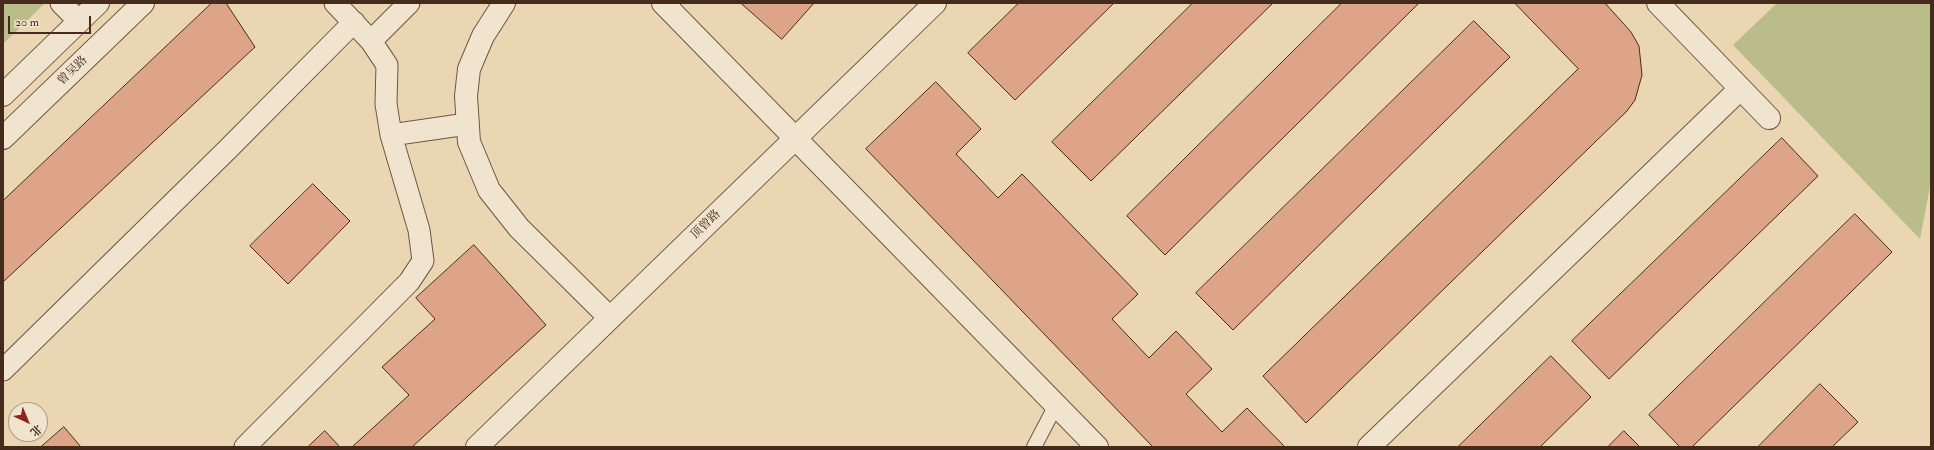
<!DOCTYPE html>
<html>
<head>
<meta charset="utf-8">
<style>
	body { margin:0 }
	#map { position:relative; width:1934px; height:450px; overflow:hidden; background:#ead6b3; font-family:"IM FELL Double Pica","Noto Serif SC",serif }
	canvas { display:block }
	.frame { position:absolute; inset:0; border:4px solid #452b1b; pointer-events:none }
	.north { position:absolute; left:8px; top:402px; width:40px; height:40px; box-sizing:border-box; background:#f1e4ce; border:1px solid #ac9a86; border-radius:50%; rotate:136deg; font-size:11px; font-weight:700; line-height:16px; text-align:center; color:#452b1b }
	.north::after { content:''; display:block; margin:auto; width:14px; height:18px; background:#8f2418; clip-path:polygon(50% 0,100% 100%,50% 72%,0 100%) }
	.scale { position:absolute; left:8px; top:16px; width:83px; height:18px; box-sizing:border-box; border:2px solid #452b1b; border-top:0; padding-left:5px; font-size:12px; line-height:14px; white-space:nowrap; color:#452b1b; -webkit-text-stroke:3px #f1e4ce; paint-order:stroke }
</style>
</head>
<body>
<div id="map">
<canvas width="1934" height="450"></canvas>
<div class="frame"></div>
<div class="north">北</div>
<div class="scale">20 m</div>
</div>
<script>
const ctx = document.querySelector('canvas').getContext('2d');
ctx.lineJoin = 'round';
function paint(path, color) { ctx.fillStyle = color; ctx.fill(path, 'evenodd'); }
function strokePath(path, color, width, dash) { ctx.strokeStyle = color; ctx.lineWidth = width; ctx.lineCap = dash ? 'butt' : 'round'; ctx.setLineDash(dash || []); ctx.stroke(path); }
function drawText(font, color, halo, rows, align = 'center') {
  ctx.font = font + ' "IM FELL Double Pica","Noto Serif SC",serif'; ctx.lineWidth = 4; ctx.setLineDash([]); ctx.textBaseline = 'middle'; ctx.strokeStyle = halo; ctx.fillStyle = color; for (const [text, x, y, turn = 0] of rows) {
    ctx.save(); ctx.translate(x, y); ctx.rotate((+turn || 0) * Math.PI / 180); ctx.textAlign = isNaN(turn) ? turn : align; if (halo) ctx.strokeText(text, 0, 0); ctx.fillText(text, 0, 0); ctx.restore();
  }
}
paint(new Path2D(`
	M 3,3 L 45,3 L 3,44 Z
	M 1777,3 L 1931,3 L 1931,181 L 1920,239 L 1733,45 Z`), '#babd8a');
const building = new Path2D(`
	M 212,3 L 226,3 L 255,47 L 3,282 L 3,201 Z
	M 741,3 L 814,3 L 782,39 Z
	M 1019,3 L 1114,3 L 1015,100 L 968,53 Z
	M 1193,3 L 1273,3 L 1091,181 L 1052,142 Z
	M 1342,3 L 1419,3 L 1165,255 L 1127,216 Z
	M 1515,3 L 1605,3 L 1631,32 L 1639,46 L 1642,75 L 1635,100 L 1627,111 L 1306,423 L 1263,376 L 1578,69 Z
	M 1474,21 L 1510,57 L 1233,330 L 1196,293 Z
	M 936,82 L 981,129 L 956,154 L 998,198 L 1022,174 L 1138,294 L 1112,319 L 1149,358 L 1176,331 L 1212,369 L 1186,394 L 1222,432 L 1247,408 L 1285,447 L 1153,447 L 866,149 Z
	M 1782,138 L 1818,176 L 1609,379 L 1572,341 Z
	M 313,184 L 350,221 L 288,284 L 250,246 Z
	M 1855,214 L 1892,252 L 1692,447 L 1680,447 L 1649,415 Z
	M 474,245 L 546,325 L 412,447 L 352,447 L 409,395 L 382,367 L 435,319 L 416,298 Z
	M 1551,356 L 1591,397 L 1540,447 L 1458,447 Z
	M 1820,384 L 1858,422 L 1832,447 L 1758,447 Z
	M 64,427 L 81,447 L 41,447 Z
	M 325,431 L 340,447 L 308,447 Z
	M 1624,431 L 1640,447 L 1608,447 Z`);
paint(building, '#dda488');
strokePath(building, '#452b1b', 1);
const service = new Path2D(`
	M 1034,447 L 1056,405`);
const pedestrian = new Path2D(`
	M 61,3 L 79,21
	M 335,3 L 371,41 L 387,65 L 386,104 L 391,135 L 467,124
	M 371,41 L 409,3
	M 3,370 L 228,149 L 354,22
	M 245,447 L 409,282 L 423,261 L 419,230 L 391,135`);
const minor = new Path2D(`
	M 504,3 L 483,36 L 469,69 L 466,96 L 469,142 L 489,190 L 519,228 L 610,318
	M 663,3 L 1097,447
	M 1658,3 L 1769,118
	M 477,447 L 935,3
	M 1369,447 L 1740,89`);
const tertiary = new Path2D(`
	M 3,95 L 98,3
	M 3,138 L 143,3`);
strokePath(service, '#6e5641', 16);
strokePath(pedestrian, '#6e5641', 23);
strokePath(minor, '#6e5641', 24);
strokePath(tertiary, '#6e5641', 24);
strokePath(service, '#f1e4ce', 14);
strokePath(pedestrian, '#f1e4ce', 21);
strokePath(minor, '#f1e4ce', 22);
strokePath(tertiary, '#f1e4ce', 22);
drawText('12px', '#452b1b', '#f1e4ce', [
	["曾吴路",73,71,-44],
	["顶曾路",706,225,-44]
]);
</script>
</body>
</html>
